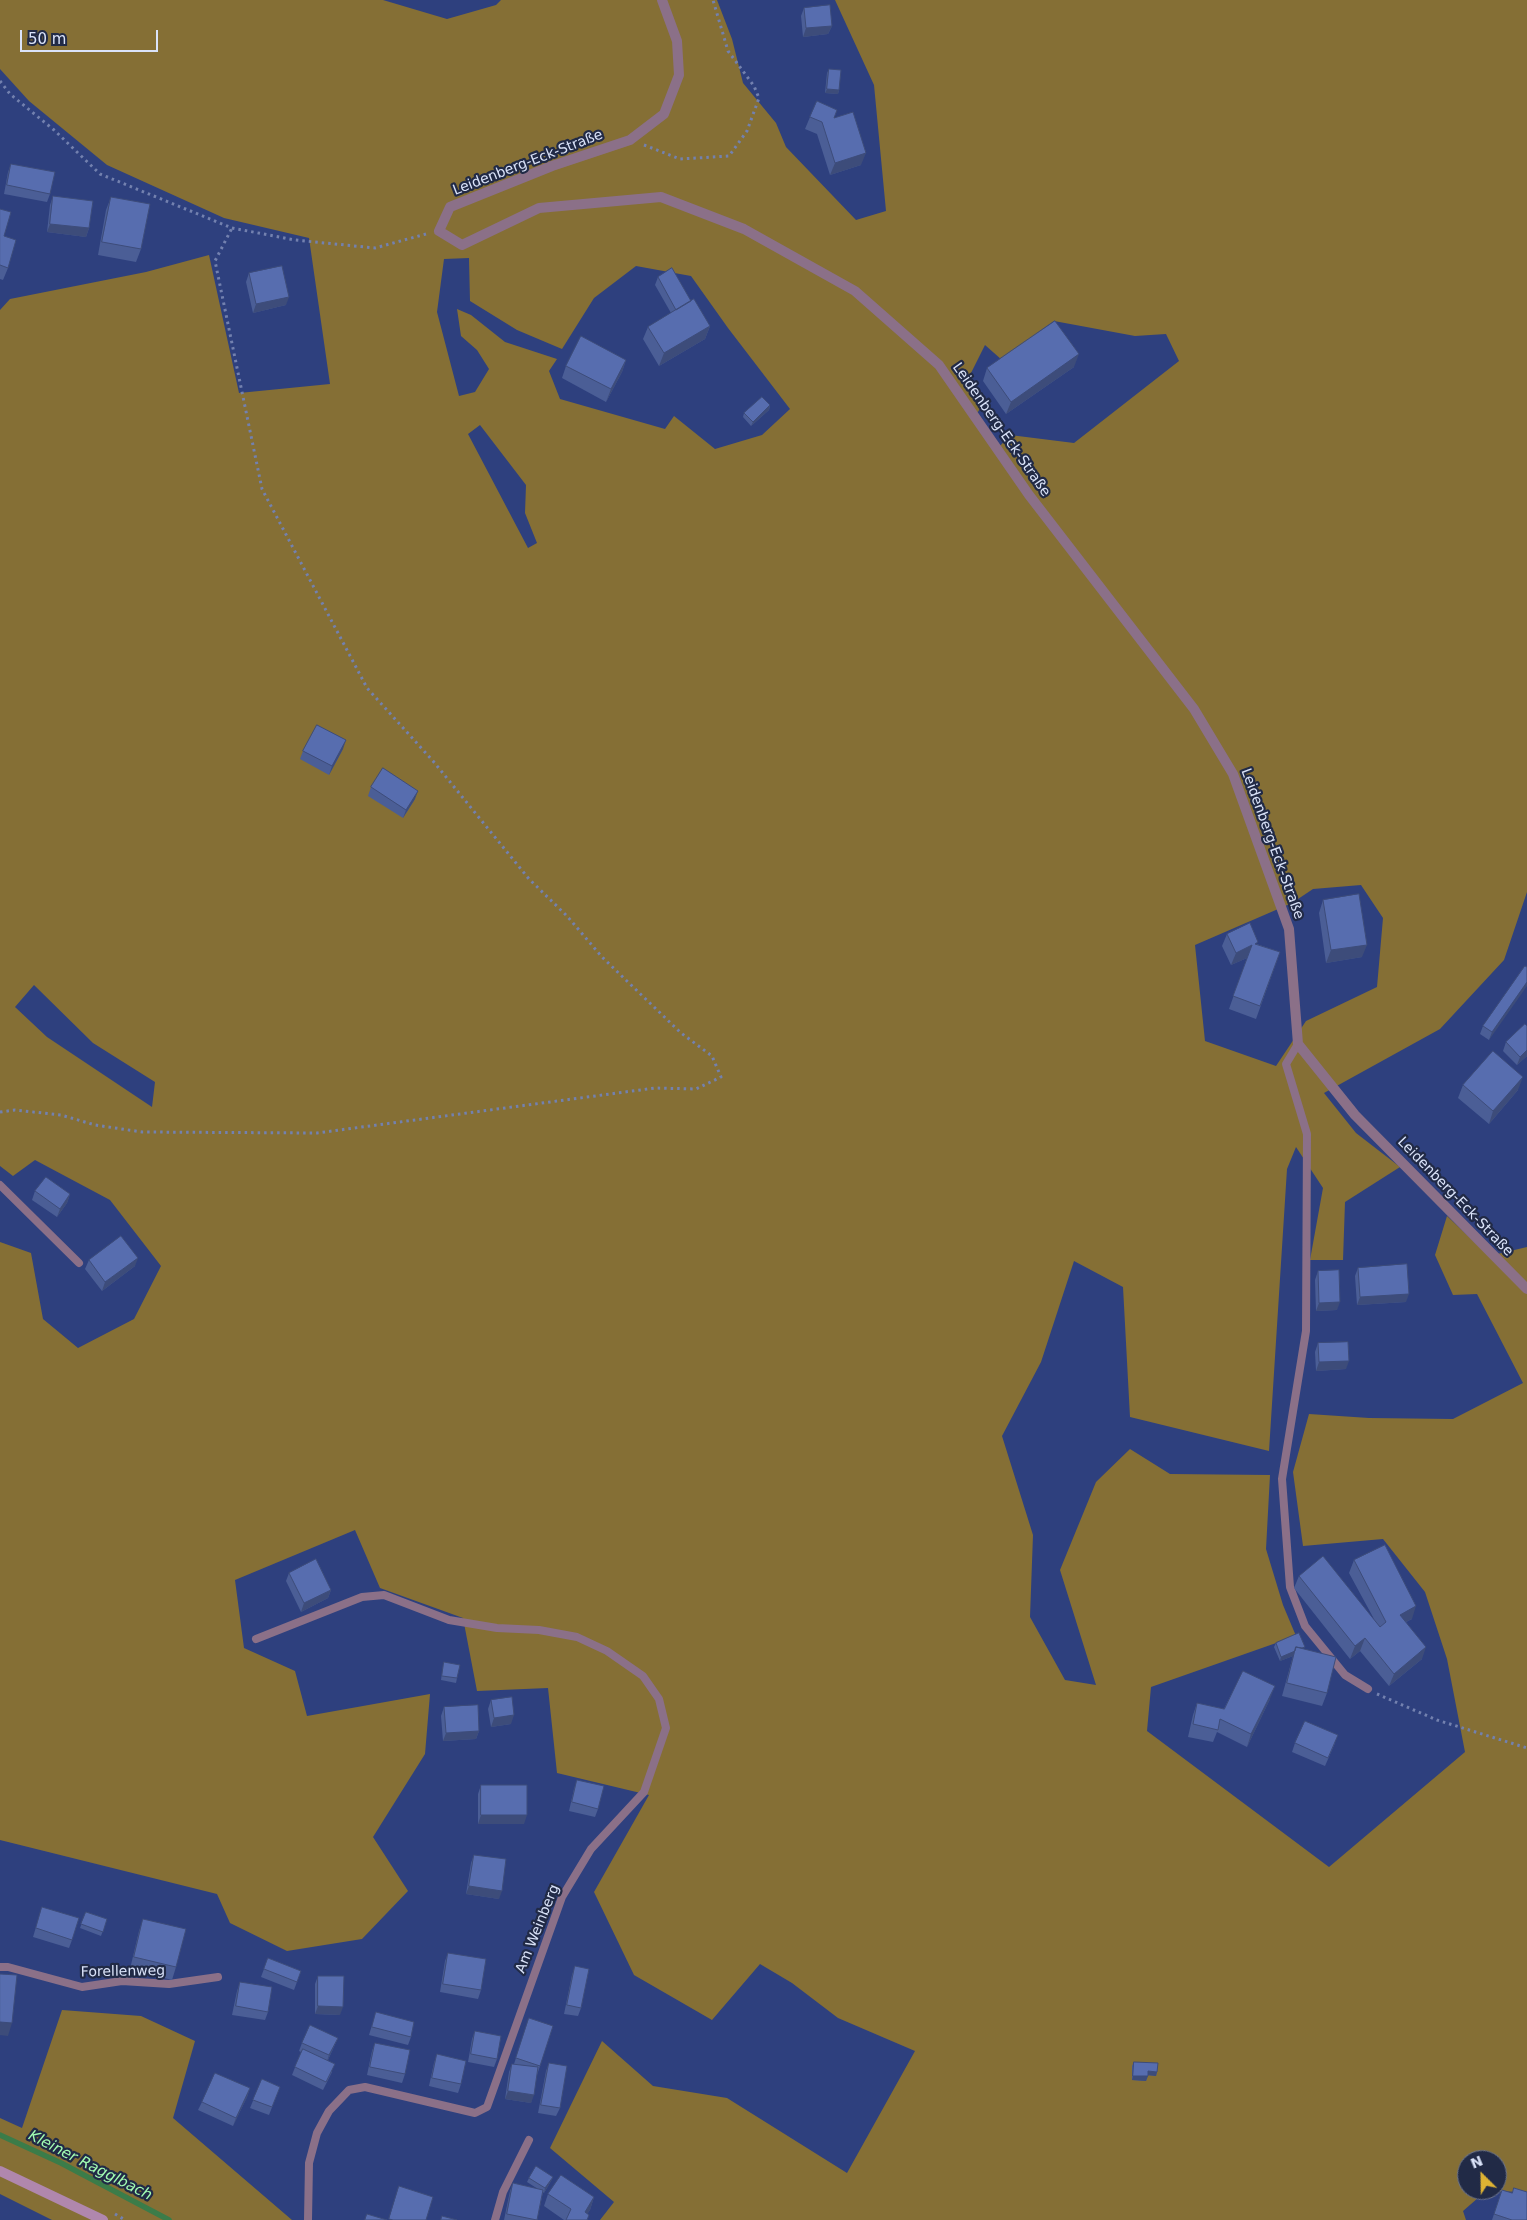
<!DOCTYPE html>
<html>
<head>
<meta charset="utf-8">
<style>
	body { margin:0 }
	#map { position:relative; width:1527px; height:2220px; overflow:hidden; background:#2e407e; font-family:"DejaVu Sans",sans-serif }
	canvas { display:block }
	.north { position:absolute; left:1457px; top:2150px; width:50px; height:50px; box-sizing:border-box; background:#212a46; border:1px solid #6b748e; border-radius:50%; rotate:337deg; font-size:14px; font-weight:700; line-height:20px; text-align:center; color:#dae3f9 }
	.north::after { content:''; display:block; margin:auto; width:18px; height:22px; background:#ddb233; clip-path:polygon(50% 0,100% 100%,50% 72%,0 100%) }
	.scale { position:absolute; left:20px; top:30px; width:138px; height:22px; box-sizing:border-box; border:2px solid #dae3f9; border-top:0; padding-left:6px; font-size:15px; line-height:18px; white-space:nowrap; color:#dae3f9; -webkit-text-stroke:4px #212a46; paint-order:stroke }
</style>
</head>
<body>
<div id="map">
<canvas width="1527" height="2220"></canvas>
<div class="north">N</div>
<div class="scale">50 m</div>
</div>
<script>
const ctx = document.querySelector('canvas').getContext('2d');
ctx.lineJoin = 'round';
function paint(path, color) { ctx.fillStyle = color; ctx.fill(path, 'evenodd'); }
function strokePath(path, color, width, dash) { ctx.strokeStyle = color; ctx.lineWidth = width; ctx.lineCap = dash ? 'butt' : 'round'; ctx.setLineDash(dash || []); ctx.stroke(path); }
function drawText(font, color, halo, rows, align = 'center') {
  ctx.font = font + ' "DejaVu Sans",sans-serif'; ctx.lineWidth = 4.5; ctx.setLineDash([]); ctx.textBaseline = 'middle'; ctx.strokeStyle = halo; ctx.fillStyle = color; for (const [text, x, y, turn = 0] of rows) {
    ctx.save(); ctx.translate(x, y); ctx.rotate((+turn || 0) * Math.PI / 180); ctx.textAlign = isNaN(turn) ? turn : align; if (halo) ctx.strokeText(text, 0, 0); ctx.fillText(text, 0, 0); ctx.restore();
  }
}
paint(new Path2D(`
	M 0,0 L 383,0 L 447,19 L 496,5 L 501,0 L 717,0 L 732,39 L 743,83 L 776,123 L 786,147 L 856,220 L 886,211 L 874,85 L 835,0 L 1527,0 L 1527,892 L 1504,960 L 1440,1029 L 1324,1093 L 1356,1133 L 1400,1167 L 1345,1202 L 1343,1260 L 1310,1260 L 1323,1188 L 1296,1147 L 1287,1169 L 1269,1451 L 1130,1417 L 1123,1287 L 1074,1261 L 1041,1362 L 1002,1436 L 1033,1535 L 1030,1617 L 1065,1680 L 1096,1685 L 1060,1570 L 1096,1482 L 1130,1449 L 1170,1474 L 1270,1475 L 1266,1549 L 1283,1605 L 1296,1636 L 1151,1687 L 1147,1731 L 1329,1867 L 1465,1752 L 1447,1659 L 1425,1592 L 1383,1539 L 1303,1546 L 1293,1472 L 1309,1414 L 1369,1418 L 1453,1419 L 1523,1383 L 1477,1294 L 1453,1295 L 1435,1255 L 1447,1216 L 1489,1256 L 1527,1247 L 1527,2192 L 1486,2191 L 1463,2211 L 1466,2220 L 600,2220 L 614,2202 L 550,2148 L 602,2041 L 653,2086 L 727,2098 L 847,2173 L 915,2051 L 838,2018 L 792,1983 L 760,1964 L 712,2020 L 634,1975 L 594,1892 L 649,1795 L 557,1773 L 548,1688 L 477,1691 L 463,1618 L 380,1588 L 355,1530 L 235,1580 L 244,1648 L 295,1671 L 307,1716 L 430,1694 L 425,1754 L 373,1837 L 408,1891 L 362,1939 L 287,1951 L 230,1923 L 217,1894 L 0,1840 L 0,1242 L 31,1253 L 43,1319 L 78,1348 L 134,1319 L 161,1266 L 110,1200 L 35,1160 L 13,1176 L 0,1166 L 0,310 L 10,299 L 146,272 L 209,255 L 239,393 L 330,384 L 309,238 L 224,218 L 107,165 L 29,101 L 0,69 ZM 469,258 L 470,301 L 517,330 L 562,349 L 594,298 L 636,266 L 691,276 L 728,328 L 790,409 L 762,435 L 715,449 L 674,416 L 665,429 L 560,399 L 549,371 L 557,359 L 505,342 L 471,315 L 457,309 L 461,336 L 477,350 L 489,369 L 475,392 L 459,396 L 437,312 L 444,259 ZM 1054,321 L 1135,336 L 1166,334 L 1179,361 L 1074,443 L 1010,435 L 1000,446 L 977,413 L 983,405 L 969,377 L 985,345 L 1002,360 ZM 480,425 L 526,485 L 525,513 L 537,543 L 528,548 L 468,434 ZM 1361,885 L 1383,918 L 1377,987 L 1306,1021 L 1276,1066 L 1205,1041 L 1195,945 L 1292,903 L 1313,889 ZM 34,985 L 93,1043 L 155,1082 L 152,1107 L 47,1037 L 15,1007 ZM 1467,2160 L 1497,2160 L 1497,2190 L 1467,2190 Z
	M 62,2010 L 141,2016 L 195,2041 L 173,2118 L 292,2220 L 52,2220 L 0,2194 L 0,2118 L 22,2128 Z`), '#856f35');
strokePath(new Path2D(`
	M 0,2135 L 61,2163 L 169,2220`), '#3b7c49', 5.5);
strokePath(new Path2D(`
	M 0,81 L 10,94 L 54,130 L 100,174 L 232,228 L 295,240 L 375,248 L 426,234
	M 644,145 L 680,159 L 729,156 L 747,131 L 759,98 L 754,86 L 728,51 L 713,0
	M 0,1112 L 15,1110 L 61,1115 L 95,1125 L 142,1132 L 317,1133 L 655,1088 L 696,1089 L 721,1077 L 712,1056 L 681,1033 L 602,957 L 567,916 L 529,879 L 433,761 L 367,688 L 262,489 L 215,261 L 232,228
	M 1377,1694 L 1437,1720 L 1527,1748
	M 115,2214 L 125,2220`), '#7381af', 3, [2.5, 4]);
strokePath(new Path2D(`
	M 1298,1044 L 1286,1064 L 1307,1134 L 1306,1331 L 1282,1479 L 1290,1587 L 1305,1626 L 1345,1675 L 1368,1689
	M 0,1185 L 79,1263
	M 256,1639 L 362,1597 L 384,1595 L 449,1620 L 497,1628 L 539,1630 L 577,1637 L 607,1651 L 643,1676 L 659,1699 L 666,1728 L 644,1792 L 591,1849 L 562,1897 L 487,2107 L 475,2113 L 365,2087 L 349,2090 L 329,2111 L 317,2133 L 309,2163 L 308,2220
	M 0,1967 L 8,1967 L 82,1987 L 122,1981 L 169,1984 L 218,1977
	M 495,2220 L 503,2192 L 529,2140`), '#8b7088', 8);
strokePath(new Path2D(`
	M 662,0 L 677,41 L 679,75 L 664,114 L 630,140 L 552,166 L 450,207 L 439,231 L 462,245 L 539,208 L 661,197 L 744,229 L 855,291 L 939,365 L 1029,495 L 1194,709 L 1233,774 L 1289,929 L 1298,1044 L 1355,1115 L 1527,1289`), '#8b7088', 10);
strokePath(new Path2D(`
	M 0,2171 L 103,2220`), '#b087ad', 10);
paint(new Path2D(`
	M 804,8 L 832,26 L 828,34 L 803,37 L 801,16 Z
	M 829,69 L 839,90 L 838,94 L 825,93 L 827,73 Z
	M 837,110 L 834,118 L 861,165 L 830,175 L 817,134 L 805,129 L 810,117 Z
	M 11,164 L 50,194 L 47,202 L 4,194 L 8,172 Z
	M 53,196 L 89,228 L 86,237 L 47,232 L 50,205 Z
	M 111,197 L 141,249 L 136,262 L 98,255 L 106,210 Z
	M 0,209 L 4,236 L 8,268 L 3,280 L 0,279 Z
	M 249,273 L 286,305 L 253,313 L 246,282 Z
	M 658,277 L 691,301 L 710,326 L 705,339 L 659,366 L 643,339 L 648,327 L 671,313 L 655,285 Z
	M 626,360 L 622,372 L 606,402 L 562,378 L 566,366 Z
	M 1074,367 L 1006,414 L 983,381 L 987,368 Z
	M 770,405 L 769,410 L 751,426 L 743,417 L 744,413 Z
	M 343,749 L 329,775 L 300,759 L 303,751 Z
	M 371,787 L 415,799 L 403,818 L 368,796 Z
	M 1323,900 L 1362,957 L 1326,963 L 1319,913 Z
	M 1227,934 L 1280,952 L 1256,1019 L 1229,1009 L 1247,958 L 1231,965 L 1222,946 Z
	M 1527,967 L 1489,1040 L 1480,1034 L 1483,1026 Z
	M 1527,1026 L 1527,1056 L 1517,1065 L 1503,1051 L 1506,1042 Z
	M 1463,1085 L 1518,1090 L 1489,1124 L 1458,1098 Z
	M 35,1191 L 70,1194 L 67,1203 L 57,1217 L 32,1200 Z
	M 89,1260 L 135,1266 L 102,1291 L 85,1269 Z
	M 1358,1268 L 1406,1302 L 1357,1305 L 1355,1276 Z
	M 1318,1271 L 1337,1310 L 1316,1311 L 1315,1280 Z
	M 1318,1343 L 1346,1369 L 1316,1371 L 1315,1352 Z
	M 1354,1560 L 1412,1619 L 1406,1622 L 1422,1659 L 1389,1686 L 1360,1651 L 1350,1659 L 1294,1588 L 1299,1576 L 1374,1619 L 1349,1573 Z
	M 289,1573 L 331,1590 L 328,1598 L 301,1612 L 286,1581 Z
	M 1276,1643 L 1304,1649 L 1327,1693 L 1322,1706 L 1282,1696 L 1293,1656 L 1280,1661 L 1274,1647 Z
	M 444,1662 L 457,1678 L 456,1683 L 441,1680 L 443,1666 Z
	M 1270,1699 L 1247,1747 L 1217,1732 L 1213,1742 L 1188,1737 L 1193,1715 L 1197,1703 L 1224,1709 Z
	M 491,1700 L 511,1724 L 491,1727 L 488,1709 Z
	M 444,1707 L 479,1731 L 476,1739 L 443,1741 L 441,1716 Z
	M 1295,1743 L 1335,1743 L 1325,1766 L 1292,1752 Z
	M 577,1780 L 598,1809 L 595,1817 L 569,1811 L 574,1789 Z
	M 481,1785 L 524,1824 L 478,1824 L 478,1794 Z
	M 474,1855 L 499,1899 L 466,1894 L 471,1863 Z
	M 42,1907 L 72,1940 L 69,1948 L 33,1937 Z
	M 86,1912 L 107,1919 L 101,1936 L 80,1928 Z
	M 143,1919 L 176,1967 L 172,1980 L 130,1969 L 139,1931 Z
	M 448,1953 L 481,1990 L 478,1999 L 440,1992 L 445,1961 Z
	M 268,1958 L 301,1971 L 294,1990 L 261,1977 Z
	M 575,1966 L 581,2008 L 578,2016 L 564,2014 L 572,1975 Z
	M 318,1976 L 340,2015 L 315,2014 L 315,1984 Z
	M 240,1982 L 268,2012 L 265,2020 L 232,2015 L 237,1991 Z
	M 376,2012 L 411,2037 L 408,2045 L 369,2035 Z
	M 529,2018 L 540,2066 L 537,2075 L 531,2103 L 505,2099 L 509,2072 L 512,2064 L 514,2064 Z
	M 475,2031 L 497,2059 L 494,2067 L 468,2062 L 472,2039 Z
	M 338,2038 L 328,2060 L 332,2072 L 323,2090 L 292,2075 L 301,2052 L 299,2051 L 302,2043 Z
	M 375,2043 L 405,2074 L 402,2083 L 367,2075 L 372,2051 Z
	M 437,2054 L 461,2084 L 458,2093 L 429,2086 L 434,2063 Z
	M 1134,2062 L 1157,2072 L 1156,2076 L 1148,2075 L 1146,2081 L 1132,2080 L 1132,2066 Z
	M 549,2063 L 560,2108 L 556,2116 L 538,2113 L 546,2071 Z
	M 262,2079 L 280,2087 L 269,2115 L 250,2108 Z
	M 250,2088 L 247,2097 L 233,2126 L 198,2110 L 202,2102 Z
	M 553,2177 L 551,2181 L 544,2193 L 543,2192 L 537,2220 L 504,2220 L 510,2191 L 513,2183 L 538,2189 L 527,2182 L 529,2178 Z
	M 1502,2190 L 1527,2220 L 1492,2220 Z
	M 548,2194 L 594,2197 L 590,2210 L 587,2214 L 589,2215 L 587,2220 L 564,2220 L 544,2206 Z`), '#4b5e96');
paint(new Path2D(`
	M 832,26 L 828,34 L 803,37 L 806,28 Z
	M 827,89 L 839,90 L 838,94 L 825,93 Z
	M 866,153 L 861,165 L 830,175 L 835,163 Z
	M 50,224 L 89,228 L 86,237 L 47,232 Z
	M 289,297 L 286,305 L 253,313 L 256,304 Z
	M 710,326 L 705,339 L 659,366 L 664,353 Z
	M 1079,354 L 1074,367 L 1006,414 L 1011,402 Z
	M 626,360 L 622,372 L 606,402 L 611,389 Z
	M 770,405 L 769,410 L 751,426 L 753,422 Z
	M 346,740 L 343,749 L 329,775 L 332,766 Z
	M 418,791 L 415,799 L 403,818 L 406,810 Z
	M 1252,945 L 1247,958 L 1231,965 L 1236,953 Z
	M 1367,945 L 1362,957 L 1326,963 L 1331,950 Z
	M 1527,982 L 1527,986 L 1489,1040 L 1492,1032 Z
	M 1527,1050 L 1527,1056 L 1517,1065 L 1520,1057 Z
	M 1523,1077 L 1518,1090 L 1489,1124 L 1493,1111 Z
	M 70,1194 L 67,1203 L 57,1217 L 60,1209 Z
	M 138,1258 L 135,1266 L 102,1291 L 105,1282 Z
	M 1409,1294 L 1406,1302 L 1357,1305 L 1360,1297 Z
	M 1340,1302 L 1337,1310 L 1316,1311 L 1319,1303 Z
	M 1349,1361 L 1346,1369 L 1316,1371 L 1319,1362 Z
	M 331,1590 L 328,1598 L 301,1612 L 304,1603 Z
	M 1416,1606 L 1412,1619 L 1395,1627 L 1400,1615 Z
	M 1365,1638 L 1360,1651 L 1350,1659 L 1355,1646 Z
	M 1426,1647 L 1422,1659 L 1389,1686 L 1394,1674 Z
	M 1295,1651 L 1293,1656 L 1280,1661 L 1281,1657 Z
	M 1275,1686 L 1270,1699 L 1247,1747 L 1251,1734 Z
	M 514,1715 L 511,1724 L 491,1727 L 494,1718 Z
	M 479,1731 L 476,1739 L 443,1741 L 446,1733 Z
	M 481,1815 L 527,1815 L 524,1824 L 478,1824 Z
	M 469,1886 L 502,1891 L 499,1899 L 466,1894 Z
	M 318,2006 L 343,2007 L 340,2015 L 315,2014 Z
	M 0,2022 L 12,2023 L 8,2036 L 0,2035 Z
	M 338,2038 L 334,2046 L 326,2064 L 329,2055 Z
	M 1148,2071 L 1157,2072 L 1156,2076 L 1146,2075 Z
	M 1133,2076 L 1148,2076 L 1146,2081 L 1132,2080 Z
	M 250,2088 L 247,2097 L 233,2126 L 236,2118 Z
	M 508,2091 L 534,2095 L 531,2103 L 505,2099 Z
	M 553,2177 L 551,2181 L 544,2193 L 545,2188 Z
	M 594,2197 L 590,2210 L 583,2220 L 585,2212 Z`), '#3d4c7a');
const building = new Path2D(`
	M 830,5 L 832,26 L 806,28 L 804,8 Z
	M 829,69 L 841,70 L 839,90 L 827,89 Z
	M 817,101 L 837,110 L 834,118 L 853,112 L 866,153 L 835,163 L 822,122 L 810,117 Z
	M 11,164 L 55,172 L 50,194 L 7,185 Z
	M 53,196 L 93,201 L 89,228 L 50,224 Z
	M 111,197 L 150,204 L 141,249 L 102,242 Z
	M 0,209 L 11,212 L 4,236 L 16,240 L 8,268 L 0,265 Z
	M 282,266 L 289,297 L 256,304 L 249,273 Z
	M 672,268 L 691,301 L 676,310 L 658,277 Z
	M 694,299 L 710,326 L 664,353 L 648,327 Z
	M 1055,321 L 1079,354 L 1011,402 L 987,368 Z
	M 581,336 L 626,360 L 611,389 L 566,366 Z
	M 762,397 L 770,405 L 753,422 L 744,413 Z
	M 317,725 L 346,740 L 332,766 L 303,751 Z
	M 383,768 L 418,791 L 406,810 L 371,787 Z
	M 1359,894 L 1367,945 L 1331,950 L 1323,900 Z
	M 1250,923 L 1258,942 L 1255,944 L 1280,952 L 1260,1006 L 1233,996 L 1252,945 L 1236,953 L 1227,934 Z
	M 1525,966 L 1527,967 L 1527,982 L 1492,1032 L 1483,1026 Z
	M 1525,1024 L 1527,1026 L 1527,1050 L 1520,1057 L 1506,1042 Z
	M 1493,1051 L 1523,1077 L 1493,1111 L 1463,1085 Z
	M 46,1177 L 70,1194 L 60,1209 L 35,1191 Z
	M 121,1236 L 138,1258 L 105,1282 L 89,1260 Z
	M 1407,1264 L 1409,1294 L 1360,1297 L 1358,1268 Z
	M 1339,1270 L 1340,1302 L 1319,1303 L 1318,1271 Z
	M 1348,1342 L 1349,1361 L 1319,1362 L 1318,1343 Z
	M 1385,1545 L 1416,1606 L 1400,1615 L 1426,1647 L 1394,1674 L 1365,1638 L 1355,1646 L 1299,1576 L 1323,1556 L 1380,1627 L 1386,1622 L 1354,1560 Z
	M 316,1559 L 331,1590 L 304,1603 L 289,1573 Z
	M 1299,1633 L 1305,1647 L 1302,1648 L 1296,1647 L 1295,1651 L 1281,1657 L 1276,1643 Z
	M 1296,1647 L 1336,1657 L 1327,1693 L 1287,1683 Z
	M 444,1662 L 460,1665 L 457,1678 L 442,1676 Z
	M 1243,1671 L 1275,1686 L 1251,1734 L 1220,1719 L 1218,1730 L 1193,1724 L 1197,1703 L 1224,1709 Z
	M 512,1697 L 514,1715 L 494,1718 L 491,1700 Z
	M 478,1705 L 479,1731 L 446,1733 L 444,1707 Z
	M 1305,1721 L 1338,1735 L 1328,1758 L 1295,1743 Z
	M 577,1780 L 604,1786 L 598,1809 L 572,1802 Z
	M 481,1785 L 527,1785 L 527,1815 L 481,1815 Z
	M 474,1855 L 506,1859 L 502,1891 L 469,1886 Z
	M 42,1907 L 79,1918 L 72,1940 L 36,1928 Z
	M 86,1912 L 107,1919 L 103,1932 L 81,1924 Z
	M 143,1919 L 186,1929 L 176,1967 L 134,1957 Z
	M 448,1953 L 486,1959 L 481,1990 L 443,1984 Z
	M 268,1958 L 301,1971 L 297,1982 L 264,1969 Z
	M 575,1966 L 589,1969 L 581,2008 L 567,2005 Z
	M 0,1974 L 17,1975 L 12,2023 L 0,2022 Z
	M 318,1976 L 344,1976 L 343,2007 L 318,2006 Z
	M 240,1982 L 272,1987 L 268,2012 L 236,2006 Z
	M 376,2012 L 414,2022 L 411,2037 L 372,2027 Z
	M 529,2018 L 553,2026 L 540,2066 L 516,2058 Z
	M 310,2025 L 338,2038 L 329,2055 L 302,2043 Z
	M 475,2031 L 501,2036 L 497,2059 L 471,2054 Z
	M 375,2043 L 410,2050 L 405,2074 L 370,2067 Z
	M 303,2049 L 335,2064 L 326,2082 L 295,2067 Z
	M 437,2054 L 466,2061 L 461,2084 L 432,2078 Z
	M 1134,2062 L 1158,2063 L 1157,2072 L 1148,2071 L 1148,2076 L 1133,2076 Z
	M 549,2063 L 567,2066 L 560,2108 L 541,2105 Z
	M 512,2064 L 538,2067 L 534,2095 L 508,2091 Z
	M 215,2073 L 250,2088 L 236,2118 L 202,2102 Z
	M 262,2079 L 280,2087 L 272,2107 L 253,2100 Z
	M 536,2166 L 553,2177 L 545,2188 L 529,2178 Z
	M 561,2175 L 594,2197 L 585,2212 L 589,2215 L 587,2220 L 566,2220 L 571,2209 L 548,2194 Z
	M 513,2183 L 543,2190 L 537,2220 L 507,2214 Z
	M 399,2186 L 433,2197 L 426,2220 L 393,2220 L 389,2219 Z
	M 1514,2188 L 1527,2192 L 1527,2220 L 1512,2220 L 1494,2214 L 1502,2190 L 1512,2193 Z
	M 367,2214 L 387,2220 L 365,2220 Z
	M 442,2216 L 457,2220 L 441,2220 Z`);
paint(building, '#576daf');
strokePath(building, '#3d4c7a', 1);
drawText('14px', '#dae3f9', '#212a46', [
	["Leidenberg-Eck-Straße",528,163,-21],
	["Leidenberg-Eck-Straße",1001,430,55],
	["Leidenberg-Eck-Straße",1272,844,70],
	["Leidenberg-Eck-Straße",1455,1197,46],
	["Am Weinberg",538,1929,-68],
	["Forellenweg",123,1972,-1]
]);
drawText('italic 15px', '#a3fdb3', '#212a46', [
	["Kleiner Ragglbach",90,2166,27]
]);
</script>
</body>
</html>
